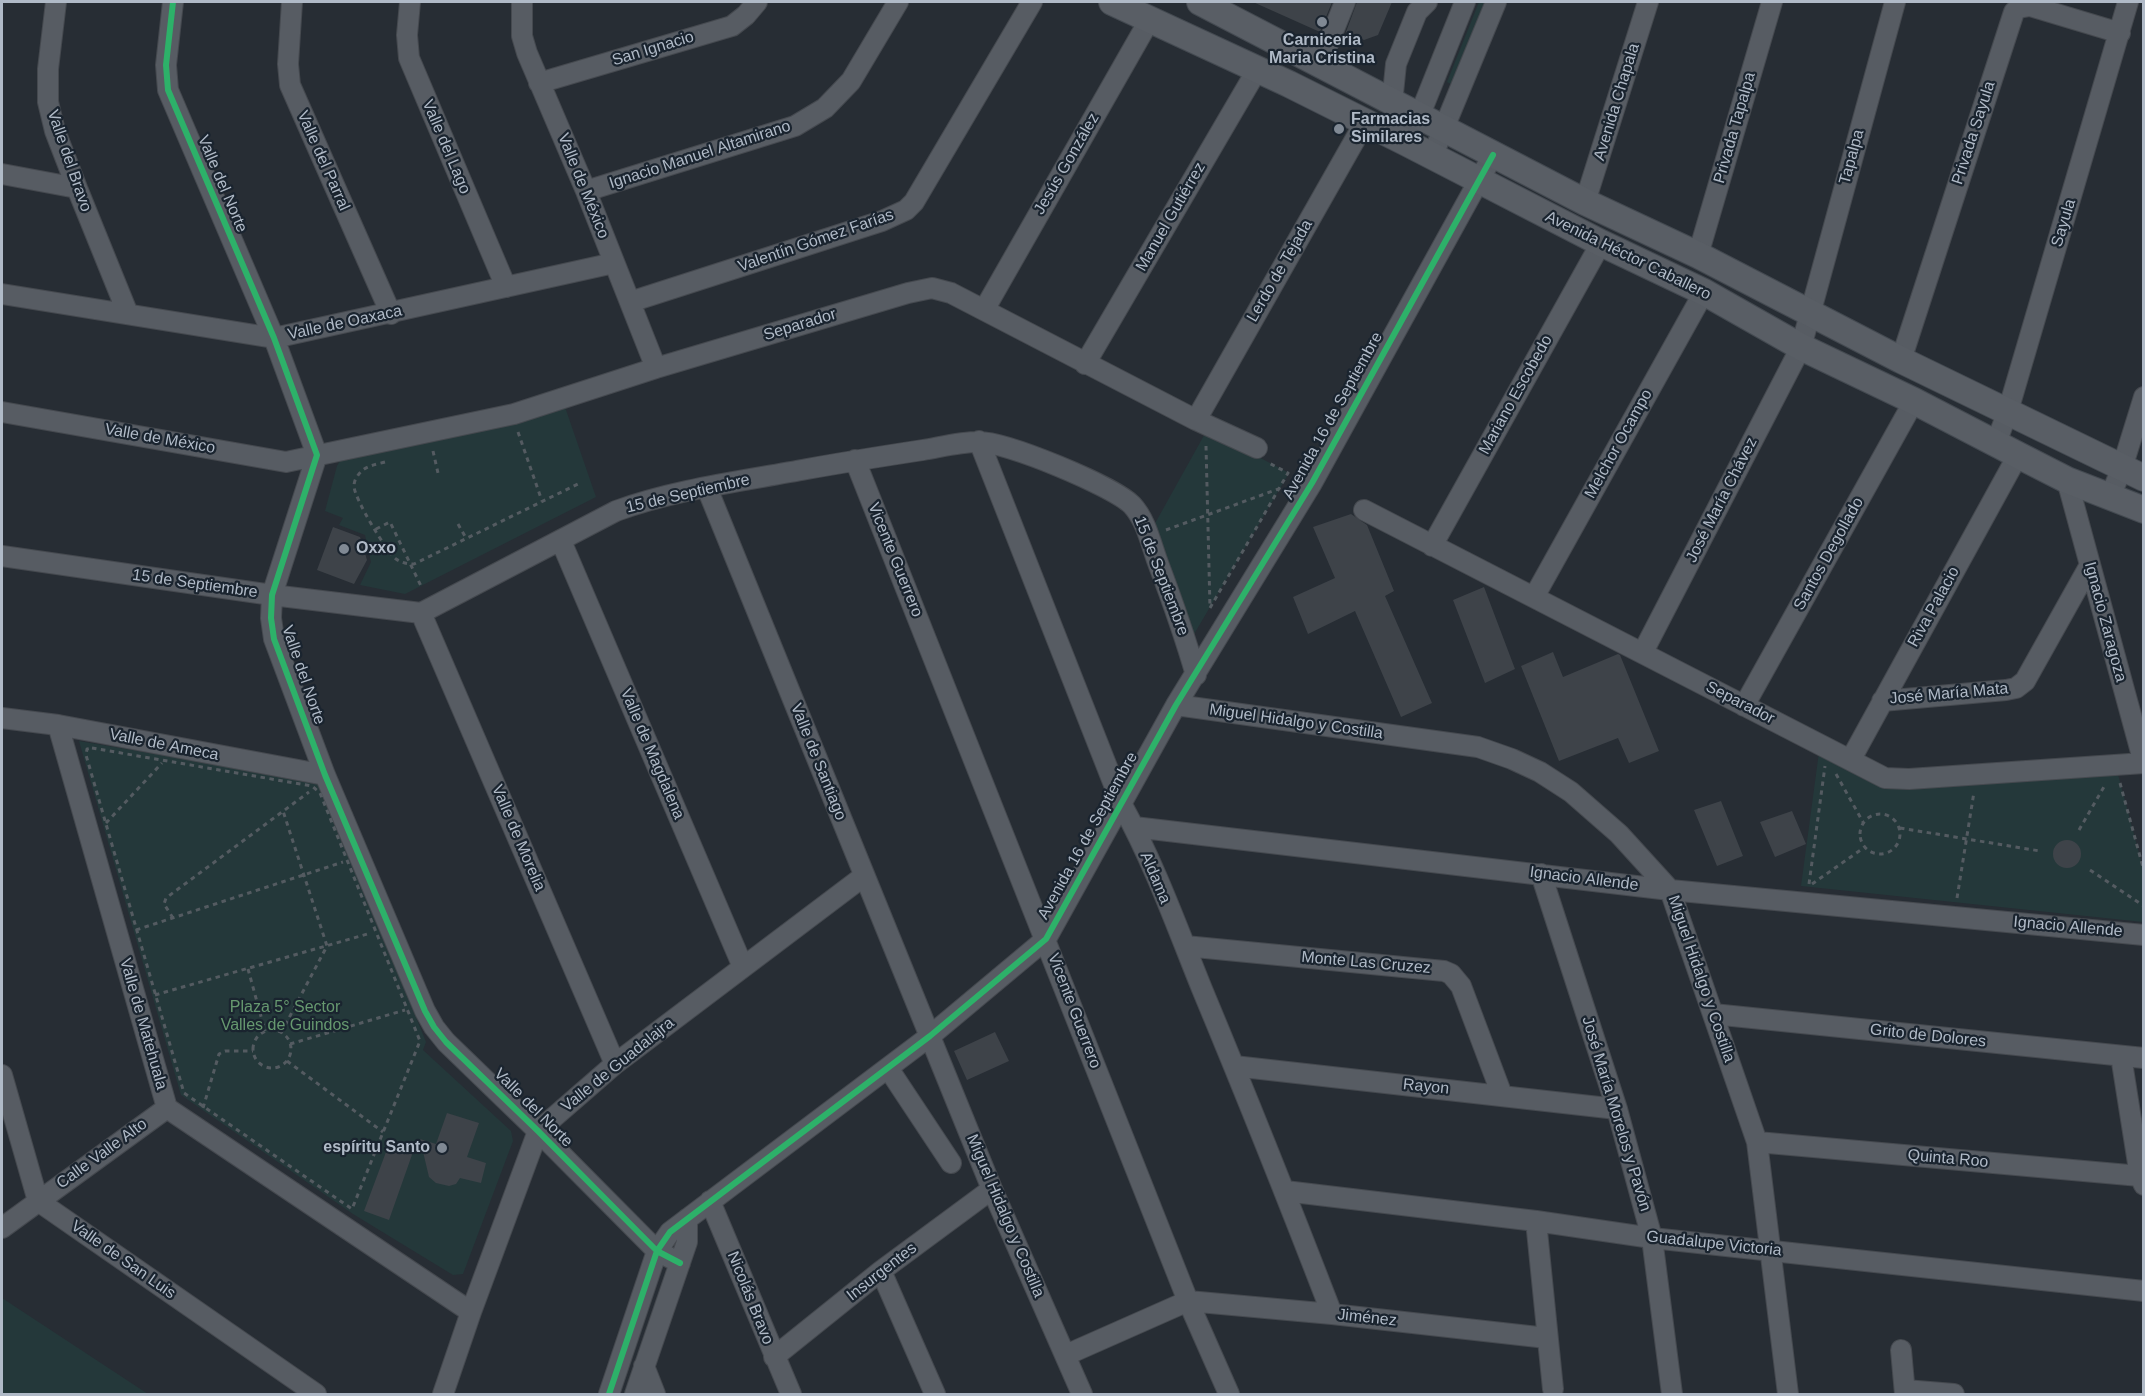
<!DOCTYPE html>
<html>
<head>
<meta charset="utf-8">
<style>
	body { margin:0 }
	#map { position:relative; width:2145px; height:1396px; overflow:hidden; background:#272d34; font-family:Helvetica,sans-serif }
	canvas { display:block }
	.frame { position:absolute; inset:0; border:3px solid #b0bac7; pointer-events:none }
</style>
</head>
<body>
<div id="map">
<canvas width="2145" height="1396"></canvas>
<div class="frame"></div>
</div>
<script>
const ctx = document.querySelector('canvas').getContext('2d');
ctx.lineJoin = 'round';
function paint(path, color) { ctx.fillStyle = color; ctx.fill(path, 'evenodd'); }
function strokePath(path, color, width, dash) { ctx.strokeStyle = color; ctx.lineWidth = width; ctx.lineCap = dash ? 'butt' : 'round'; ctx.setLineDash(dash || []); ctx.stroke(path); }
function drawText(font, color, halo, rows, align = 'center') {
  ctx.font = font + ' Helvetica,sans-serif'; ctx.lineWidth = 4.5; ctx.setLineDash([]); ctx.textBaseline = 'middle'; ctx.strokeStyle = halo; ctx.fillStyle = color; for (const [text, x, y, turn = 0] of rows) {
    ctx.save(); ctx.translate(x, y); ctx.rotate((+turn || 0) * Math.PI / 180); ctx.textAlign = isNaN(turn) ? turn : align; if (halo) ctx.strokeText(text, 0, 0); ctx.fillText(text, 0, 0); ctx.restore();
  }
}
paint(new Path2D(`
	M 1479,2 L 1491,2 L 1457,87 L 1447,82 Z
	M 565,407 L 596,497 L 405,594 L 360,585 L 371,562 L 365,535 L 339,525 L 343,518 L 325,511 L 337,466 L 341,459 Z
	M 1207,430 L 1289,473 L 1190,641 L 1153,527 Z
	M 79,741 L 322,782 L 426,1042 L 423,1050 L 511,1131 L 513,1141 L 463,1274 L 453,1275 L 353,1214 L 181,1095 Z
	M 1819,752 L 1882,784 L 2116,767 L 2143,868 L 2143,922 L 1801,886 Z
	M 2,1298 L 148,1394 L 2,1394 Z`), '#24383a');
paint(new Path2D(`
	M 1253,2 L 1332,2 L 1320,32 Z
	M 1357,2 L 1392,2 L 1378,35 L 1364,40 L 1346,32 Z
	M 1351,514 L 1367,525 L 1394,591 L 1385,596 L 1432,703 L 1401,717 L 1355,611 L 1308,634 L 1293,597 L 1335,578 L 1313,527 Z
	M 333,527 L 360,537 L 367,560 L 354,584 L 317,570 Z
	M 1484,587 L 1515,669 L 1485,683 L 1453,600 Z
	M 1553,652 L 1563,677 L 1618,654 L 1620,655 L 1659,751 L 1629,763 L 1618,738 L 1559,761 L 1521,666 Z
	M 1721,801 L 1743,856 L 1717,866 L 1694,810 Z
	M 1792,811 L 1806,844 L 1775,857 L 1760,822 Z
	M2053 854a14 14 0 1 1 28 0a14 14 0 1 1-28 0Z
	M 995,1032 L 1009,1061 L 967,1080 L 954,1051 Z
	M 447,1113 L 479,1123 L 467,1157 L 486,1163 L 481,1183 L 460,1178 L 456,1184 L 449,1186 L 436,1183 L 429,1177 L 420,1139 L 436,1144 Z
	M 389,1144 L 413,1152 L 389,1220 L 364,1211 Z`), '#3e4349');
const minor = new Path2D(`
	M 56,2 L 48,69 L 48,102 L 55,131 L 77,188 L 128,314
	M 173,2 L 166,65 L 168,90 L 274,338 L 317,455 L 272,595 L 271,618 L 274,639 L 325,775 L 425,1011 L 434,1027 L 446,1042 L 538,1131 L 657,1251 L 680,1263
	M 292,2 L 288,64 L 290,85 L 391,314
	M 410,2 L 407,35 L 409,58 L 506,287
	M 522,2 L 522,36 L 527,53 L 586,191 L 656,368
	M 1320,64 L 1345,2
	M 539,83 L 732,26 L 746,15 L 757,2
	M 1392,103 L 1396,64 L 1417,12 L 1427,2
	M 1405,142 L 1419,117 L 1465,2
	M 1432,157 L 1496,2
	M 2,174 L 77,188
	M 586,191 L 795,126 L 825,108 L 851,81 L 898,2
	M 1585,202 L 1648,2
	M 1698,255 L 1772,2
	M 2,294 L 274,338 L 614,263
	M 630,302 L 882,221 L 906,210 L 914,202 L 1032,2
	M 984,310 L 1150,19
	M 1901,360 L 2014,12 L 2018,8 L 2030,6 L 2120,33
	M 1085,364 L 1257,70
	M 2,412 L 286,462 L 514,414 L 656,368 L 908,293 L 932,288 L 951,293 L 1196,420 L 1257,448
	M 1196,420 L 1365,122
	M 979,441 L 1122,805 C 1154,863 1177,927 1202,989 C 1247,1097 1290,1205 1332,1314
	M 1996,443 L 2008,411 L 2128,2
	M 855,460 L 1188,1301 L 1229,1394
	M 707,488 L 992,1189 L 1082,1394
	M 2110,497 L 2122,468 L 2144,397
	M 1364,510 L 1885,778 L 1909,779 L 2144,763 L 2067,480
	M 561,541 L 743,967
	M 1432,546 L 1601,243
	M 2,556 L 272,595 L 421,613 L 616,511 C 676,489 743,481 807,469 C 846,462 884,456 923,450 C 941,447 960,442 978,442 C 1005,441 1113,486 1132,505 C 1146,520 1151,544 1158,563 C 1172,600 1185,637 1196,675
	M 1534,597 L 1704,292
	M 421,613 L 615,1064
	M 1643,652 L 1801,347 L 1895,2
	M 1882,701 L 2006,690 L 2016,688 L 2025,681 L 2090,565
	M 1176,705 L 1478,747 L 1512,759 L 1540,772 L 1571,792 L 1619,834 L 1670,890 L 1757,1142 L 1788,1394
	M 1744,706 L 1914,401
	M 2,718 L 58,725 L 325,775
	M 58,725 L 167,1108 L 471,1312
	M 1851,759 L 2018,455
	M 1134,827 L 1670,890 L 2144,935
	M 1541,874 L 1617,1109 L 1652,1238 L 1672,1394
	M 1185,946 L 1444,971 L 1451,974 L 1461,986 L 1502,1095
	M 1713,1014 L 2144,1058
	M 2121,1056 L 2140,1176 L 2144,1185
	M 1234,1066 L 1617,1109
	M 888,1068 L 951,1163
	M 2,1075 L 38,1201 L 316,1394
	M 1757,1142 L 2140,1176
	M 1285,1191 L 1536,1221 L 1652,1238 L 2144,1291
	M 710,1201 L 791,1394
	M 1536,1221 L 1553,1389
	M 2,1228 L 167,1108
	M 881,1271 L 935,1394
	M 1901,1350 L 1905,1394
	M 1066,1355 L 1188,1301 L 1332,1314 L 1547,1338
	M 774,1357 L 881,1271 L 992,1189
	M 644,1366 L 655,1394
	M 1905,1390 L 1954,1394
	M 443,1394 L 471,1312 L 538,1131 L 615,1064 L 864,876
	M 609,1394 L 657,1251 L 670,1232 L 930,1036 L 1046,939 L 1176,705 L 1312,483 L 1493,155
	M 635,1394 L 687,1242 L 687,1219`);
const major = new Path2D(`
	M 1112,2 L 1289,84 L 1405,142 L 1601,243 L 1704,292 L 1801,347 L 1914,401 L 2018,455 L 2067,480 L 2144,510
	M 1200,2 L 1585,202 L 1698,255 L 1901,360 L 2144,478`);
strokePath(minor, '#45494f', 22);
strokePath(major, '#444a51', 28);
strokePath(new Path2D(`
	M 518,432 L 542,501
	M 1206,446 L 1210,608
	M 433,451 L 438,473
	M 385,462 C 374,465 363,466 357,477 C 355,479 354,483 354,486 C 354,498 386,551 396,559 C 402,563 407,564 414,564 L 578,484
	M 458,524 L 466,538
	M 376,529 L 390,522 L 421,586
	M 1166,530 L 1281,488
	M 1210,608 L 1288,473 L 1269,463
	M 92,748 L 312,786 L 320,793 L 420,1041 L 352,1209 L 184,1093 L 86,755 L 87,749 Z
	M 1836,774 L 1863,822
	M 2120,783 L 2144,871
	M1860 834a20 20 0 1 1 40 0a20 20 0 1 1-40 0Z
	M 106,823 L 162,763
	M 1900,828 L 2040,851
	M 2079,830 L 2105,785
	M 2090,870 L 2144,906
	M 1809,884 L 1825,766
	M 1812,884 L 1865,847
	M 1957,898 L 1974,792
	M 173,918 L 164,904 L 166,898 L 309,792
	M 136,930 L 343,862
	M 248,969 L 265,1031
	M 155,995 L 371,933
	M253 1049a19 19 0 1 1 38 0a19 19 0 1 1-38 0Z
	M 281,1033 L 327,946 L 283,811
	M 290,1044 L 405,1010
	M 287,1061 L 383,1132
	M 203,1108 L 219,1054 L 225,1051 L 253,1051`), '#545b61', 3, [4.5, 4.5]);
strokePath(minor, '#575c63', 20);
strokePath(major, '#595e65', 26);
strokePath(new Path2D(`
	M 173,2 L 166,65 L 168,90 L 274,338 L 317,455 L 272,595 L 271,618 L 274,639 L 325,775 L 425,1011 L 434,1027 L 446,1042 L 538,1131 L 657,1251 L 680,1263
	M 609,1394 L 657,1251 L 670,1232 L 930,1036 L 1046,939 L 1176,705 L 1312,483 L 1493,155`), '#2db169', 6);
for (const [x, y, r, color] of [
	[1322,22,6,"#808994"],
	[1339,129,6,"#808994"],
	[344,549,6,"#808994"],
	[442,1148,6,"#808994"]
]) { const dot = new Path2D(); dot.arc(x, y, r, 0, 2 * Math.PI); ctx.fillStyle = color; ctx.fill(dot); strokePath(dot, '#1a242f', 2); }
drawText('bold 16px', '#b0bac7', '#1a242f', [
	["Carniceria",1322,41,"center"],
	["Maria Cristina",1322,59,"center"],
	["Farmacias",1351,120],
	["Similares",1351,138],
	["Oxxo",356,549],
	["espíritu Santo",430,1148,"right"]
], 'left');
drawText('16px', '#b0bac7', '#1a242f', [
	["San Ignacio",653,49,-17],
	["Avenida Chapala",1617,102,-73],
	["Privada Tapalpa",1735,128,-74],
	["Privada Sayula",1974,133,-72],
	["Valle del Lago",446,147,67],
	["Ignacio Manuel Altamirano",700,155,-18],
	["Tapalpa",1852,157,-75],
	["Valle del Bravo",69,161,71],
	["Valle del Parral",323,161,66],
	["Jesús González",1067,164,-60],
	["Valle del Norte",222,184,67],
	["Valle de México",583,186,68],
	["Manuel Gutiérrez",1171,217,-60],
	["Sayula",2064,223,-73],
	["Valentín Gómez Farías",816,241,-19],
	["Avenida Héctor Caballero",1628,256,26],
	["Lerdo de Tejada",1280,271,-60],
	["Valle de Oaxaca",345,323,-12],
	["Separador",800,325,-17],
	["Mariano Escobedo",1516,395,-61],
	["Avenida 16 de Septiembre",1333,416,-61],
	["Valle de México",160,439,10],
	["Melchor Ocampo",1619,444,-61],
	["15 de Septiembre",688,494,-13],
	["José María Chávez",1722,500,-63],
	["Santos Degollado",1829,554,-61],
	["Vicente Guerrero",895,560,68],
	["15 de Septiembre",1161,576,69],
	["15 de Septiembre",195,584,8],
	["Riva Palacio",1934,607,-61],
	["Ignacio Zaragoza",2105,622,75],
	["Valle del Norte",303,675,71],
	["José María Mata",1949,694,-5],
	["Separador",1740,703,27],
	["Miguel Hidalgo y Costilla",1296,722,8],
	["Valle de Ameca",164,745,11],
	["Valle de Magdalena",652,754,67],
	["Valle de Santiago",818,762,68],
	["Avenida 16 de Septiembre",1088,836,-61],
	["Valle de Morelia",518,838,67],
	["Aldama",1155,878,67],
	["Ignacio Allende",1584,879,7],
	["Ignacio Allende",2068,927,5],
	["Monte Las Cruzez",1366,963,5],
	["Miguel Hidalgo y Costilla",1701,979,71],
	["Vicente Guerrero",1074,1011,69],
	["Valle de Matehuala",143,1024,74],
	["Grito de Dolores",1928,1036,6],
	["Valle de Guadalajra",618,1065,-39],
	["Rayon",1426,1087,6],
	["Valle del Norte",533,1108,45],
	["José María Morelos y Pavón",1616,1114,73],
	["Calle Valle Alto",102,1154,-36],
	["Quinta Roo",1948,1159,5],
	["Miguel Hidalgo y Costilla",1005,1216,67],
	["Guadalupe Victoria",1714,1244,6],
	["Valle de San Luis",123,1260,35],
	["Insurgentes",882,1272,-38],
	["Nicolás Bravo",750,1298,68],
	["Jiménez",1367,1318,6]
]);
drawText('16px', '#66986f', '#1a242f', [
	["Plaza 5° Sector",285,1008],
	["Valles de Guindos",285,1026]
]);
</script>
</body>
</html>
